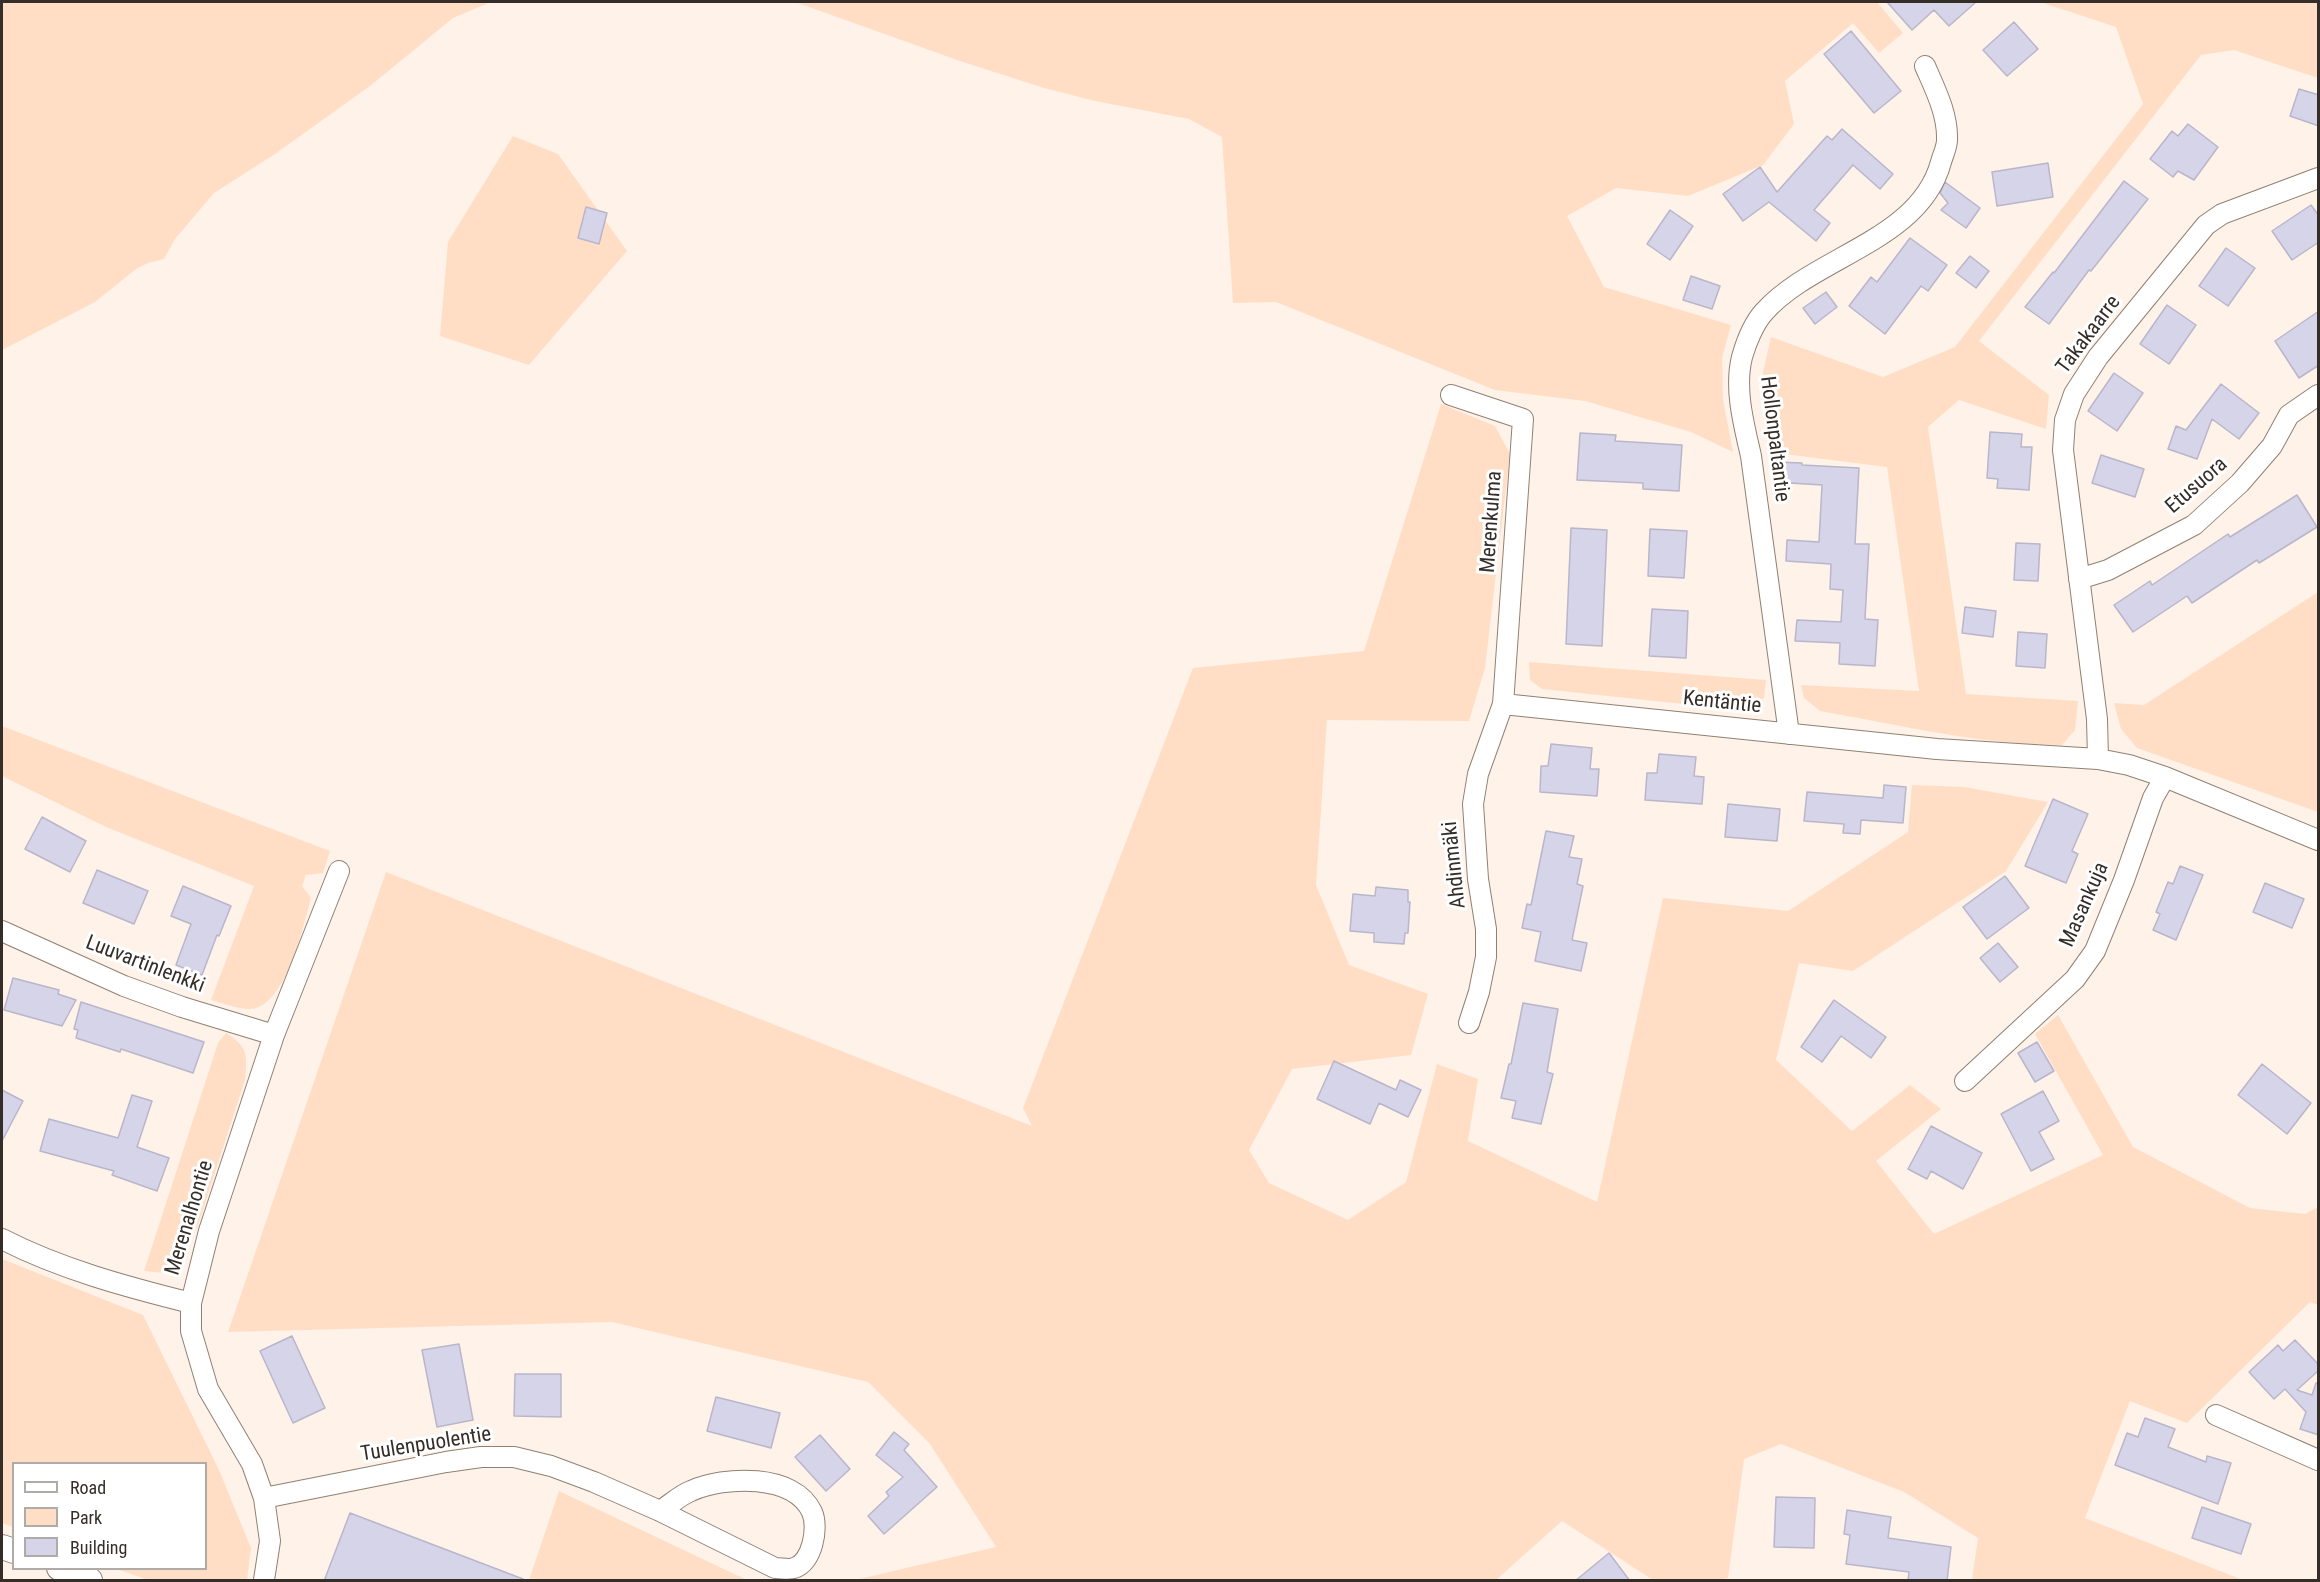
<!DOCTYPE html>
<html>
<head>
<meta charset="utf-8">
<style>
	body { margin:0 }
	#map { position:relative; width:2320px; height:1582px; overflow:hidden; background:#fef2e9; font-family:"Roboto Condensed",sans-serif }
	canvas { display:block }
	.frame { position:absolute; inset:0; border:3px solid #352e28; pointer-events:none }
	.legend { position:absolute; left:12px; top:1462px; width:195px; height:108px; box-sizing:border-box; background:#fff; border:2px solid #aeaba9; margin:0; padding:8px 10px; list-style:none; font-size:18px; color:#352e28 }
	.legend li { display:flex; align-items:center; gap:12px; height:30px }
	.legend b { width:30px; border:2px solid #aeaba9 }
</style>
</head>
<body>
<div id="map">
<canvas width="2320" height="1582"></canvas>
<div class="frame"></div>
<ul class="legend">
<li><b style="height:8px;background:#fff"></b>Road</li>
<li><b style="height:16px;background:#ffdec5"></b>Park</li>
<li><b style="height:16px;background:#d6d4e9"></b>Building</li>
</ul>
</div>
<script>
const ctx = document.querySelector('canvas').getContext('2d');
ctx.lineJoin = 'round';
function paint(path, color) { ctx.fillStyle = color; ctx.fill(path, 'evenodd'); }
function strokePath(path, color, width, dash) { ctx.strokeStyle = color; ctx.lineWidth = width; ctx.lineCap = dash ? 'butt' : 'round'; ctx.setLineDash(dash || []); ctx.stroke(path); }
function drawText(font, color, halo, rows, align = 'center') {
  ctx.font = font + ' "Roboto Condensed",sans-serif'; ctx.lineWidth = 6; ctx.setLineDash([]); ctx.textBaseline = 'middle'; ctx.strokeStyle = halo; ctx.fillStyle = color; for (const [text, x, y, turn = 0] of rows) {
    ctx.save(); ctx.translate(x, y); ctx.rotate((+turn || 0) * Math.PI / 180); ctx.textAlign = isNaN(turn) ? turn : align; if (halo) ctx.strokeText(text, 0, 0); ctx.fillText(text, 0, 0); ctx.restore();
  }
}
paint(new Path2D(`
	M 2,2 L 491,2 L 453,18 L 370,86 L 275,154 L 214,193 L 175,239 L 164,259 L 148,263 L 136,269 L 95,302 L 2,350 Z
	M 795,2 L 1877,2 L 1903,33 L 1879,53 L 1853,23 L 1785,81 L 1794,124 L 1763,165 L 1688,196 L 1616,188 L 1567,216 L 1604,287 L 1731,325 L 1722,358 L 1723,400 L 1733,452 L 1691,432 L 1585,401 L 1495,390 L 1276,302 L 1233,303 L 1222,137 L 1189,119 L 1095,101 L 1044,88 L 960,61 Z
	M 2040,2 L 2318,2 L 2318,78 L 2234,50 L 2201,55 L 1979,341 L 2049,395 L 2046,429 L 1959,400 L 1928,427 L 1966,694 L 2078,701 L 2075,730 L 2062,745 C 1981,745 1900,725 1820,711 L 1804,698 L 1801,685 L 1919,691 L 1887,467 L 1768,452 L 1763,409 L 1763,372 L 1771,337 L 1883,377 L 1955,347 L 2143,104 L 2116,27 Z
	M 513,136 L 558,154 L 627,251 L 529,365 L 440,336 L 448,242 Z
	M 1441,404 L 1495,426 L 1510,454 L 1485,668 L 1469,721 L 1327,720 L 1316,885 L 1349,965 L 1428,994 L 1411,1055 L 1292,1069 L 1249,1150 L 1269,1183 L 1348,1220 L 1406,1182 L 1437,1064 L 1478,1079 L 1468,1141 L 1597,1202 L 1663,898 L 1788,911 L 1908,832 L 1912,785 L 1964,787 L 2048,802 L 2006,871 L 1853,971 L 1799,963 L 1776,1060 L 1852,1131 L 1910,1085 L 1941,1109 L 1876,1161 L 1934,1234 L 2103,1155 L 2035,1034 L 2058,1015 L 2133,1147 L 2250,1208 L 2305,1214 L 2318,1207 L 2318,1305 L 2310,1302 L 2187,1423 L 2130,1401 L 2085,1518 L 2243,1580 L 1972,1580 L 1978,1538 L 1904,1492 L 1781,1444 L 1744,1459 L 1728,1578 L 1719,1580 L 1653,1580 L 1562,1521 L 1496,1580 L 855,1580 L 996,1547 L 930,1444 L 868,1382 L 612,1322 L 228,1332 L 386,872 L 1032,1126 L 1023,1108 L 1193,668 L 1364,651 Z
	M 2318,592 L 2318,812 L 2137,748 L 2121,729 L 2114,703 L 2144,705 Z
	M 1529,662 L 1766,680 L 1764,698 L 1749,711 L 1542,689 L 1530,680 Z
	M 2,726 L 330,851 L 323,873 L 306,875 L 302,886 L 311,898 C 303,926 285,1012 247,1009 C 235,1008 222,1003 211,1000 L 254,886 L 106,827 L 2,776 Z
	M 226,1033 C 249,1047 247,1056 245,1080 L 197,1228 L 181,1260 L 165,1273 L 144,1271 L 218,1043 Z
	M 2,1259 L 143,1315 L 219,1470 L 251,1548 L 247,1580 L 148,1580 L 117,1569 L 206,1568 L 206,1464 L 14,1464 L 13,1527 L 2,1523 Z
	M 559,1491 L 747,1580 L 529,1580 Z`), '#ffdec5');
const building = new Path2D(`
	M 1887,2 L 1976,2 L 1949,26 L 1934,10 L 1912,30 Z
	M 2014,22 L 2038,49 L 2007,76 L 1983,50 Z
	M 1851,31 L 1901,91 L 1874,113 L 1824,54 Z
	M 2299,89 L 2319,95 L 2319,126 L 2290,116 Z
	M 2188,124 L 2218,147 L 2194,180 L 2178,171 L 2173,177 L 2150,159 L 2172,131 L 2178,136 Z
	M 1842,129 L 1893,174 L 1880,189 L 1853,165 L 1814,210 L 1830,223 L 1816,241 L 1769,202 L 1743,221 L 1723,194 L 1760,167 L 1777,192 L 1827,136 L 1832,140 Z
	M 2048,163 L 2053,197 L 1997,206 L 1992,172 Z
	M 2124,181 L 2148,199 L 2091,271 L 2089,270 L 2049,324 L 2025,307 L 2053,272 L 2054,273 Z
	M 1945,182 L 1980,208 L 1966,228 L 1941,210 L 1948,203 L 1940,193 Z
	M 2311,205 L 2319,216 L 2319,242 L 2292,260 L 2272,231 Z
	M 586,207 L 607,213 L 599,244 L 578,238 Z
	M 1670,210 L 1693,226 L 1670,260 L 1647,244 Z
	M 1910,238 L 1947,265 L 1928,291 L 1921,286 L 1885,334 L 1849,306 L 1871,277 L 1877,282 Z
	M 2226,248 L 2255,268 L 2228,306 L 2199,286 Z
	M 1970,256 L 1989,271 L 1976,288 L 1956,273 Z
	M 1691,276 L 1720,286 L 1712,309 L 1683,300 Z
	M 1826,292 L 1837,307 L 1815,324 L 1803,308 Z
	M 2167,305 L 2196,325 L 2169,364 L 2140,344 Z
	M 2319,311 L 2319,365 L 2299,378 L 2275,341 Z
	M 2114,373 L 2143,393 L 2117,431 L 2088,411 Z
	M 2221,384 L 2259,413 L 2239,439 L 2212,419 L 2197,459 L 2168,449 L 2176,426 L 2186,430 Z
	M 1990,432 L 2022,434 L 2021,447 L 2032,447 L 2029,490 L 1997,488 L 1998,479 L 1987,478 Z
	M 1580,433 L 1616,435 L 1615,441 L 1682,445 L 1679,491 L 1643,489 L 1643,483 L 1577,480 Z
	M 2101,455 L 2144,469 L 2135,497 L 2092,483 Z
	M 1775,462 L 1802,463 L 1802,465 L 1859,468 L 1855,544 L 1869,544 L 1865,619 L 1878,620 L 1875,666 L 1839,664 L 1840,643 L 1795,641 L 1797,620 L 1841,622 L 1843,590 L 1830,589 L 1831,564 L 1786,561 L 1787,540 L 1819,542 L 1822,485 L 1774,482 Z
	M 2297,495 L 2317,527 L 2259,563 L 2257,560 L 2192,603 L 2187,596 L 2133,632 L 2114,605 L 2150,581 L 2152,585 L 2228,534 L 2230,537 Z
	M 1571,528 L 1607,530 L 1602,646 L 1566,644 Z
	M 1650,529 L 1687,531 L 1684,578 L 1648,576 Z
	M 2016,543 L 2040,544 L 2038,581 L 2014,580 Z
	M 1965,607 L 1996,611 L 1993,637 L 1962,633 Z
	M 1652,609 L 1688,611 L 1686,658 L 1649,656 Z
	M 2018,632 L 2047,634 L 2045,668 L 2016,666 Z
	M 1551,744 L 1592,748 L 1590,769 L 1599,769 L 1597,796 L 1540,792 L 1541,766 L 1548,766 Z
	M 1659,754 L 1696,757 L 1694,776 L 1704,777 L 1702,804 L 1645,800 L 1647,773 L 1657,773 Z
	M 1884,785 L 1906,787 L 1903,823 L 1861,820 L 1860,834 L 1843,833 L 1844,824 L 1804,821 L 1807,792 L 1883,798 Z
	M 2053,799 L 2088,814 L 2072,851 L 2078,854 L 2066,883 L 2025,866 Z
	M 1728,804 L 1780,809 L 1777,841 L 1725,837 Z
	M 42,817 L 86,841 L 70,872 L 25,849 Z
	M 1546,831 L 1574,836 L 1569,857 L 1582,859 L 1577,884 L 1583,886 L 1572,940 L 1587,943 L 1581,971 L 1535,961 L 1541,932 L 1522,928 L 1527,904 L 1531,905 Z
	M 2180,866 L 2203,875 L 2176,940 L 2153,930 L 2160,914 L 2156,912 L 2168,882 L 2173,884 Z
	M 97,870 L 148,891 L 134,924 L 83,903 Z
	M 2005,876 L 2029,908 L 1987,939 L 1963,907 Z
	M 2265,883 L 2304,899 L 2292,928 L 2253,912 Z
	M 183,886 L 231,906 L 219,936 L 217,935 L 202,975 L 176,965 L 191,924 L 171,916 Z
	M 1376,887 L 1408,890 L 1408,902 L 1410,902 L 1408,933 L 1405,933 L 1404,944 L 1374,942 L 1374,933 L 1350,931 L 1353,894 L 1375,896 Z
	M 1998,943 L 2018,967 L 2000,982 L 1980,958 Z
	M 13,978 L 59,990 L 58,994 L 76,1000 L 62,1026 L 4,1010 Z
	M 1834,1000 L 1886,1037 L 1871,1058 L 1841,1036 L 1822,1062 L 1801,1047 Z
	M 81,1002 L 204,1042 L 193,1073 L 121,1049 L 120,1052 L 76,1038 L 78,1030 L 74,1029 Z
	M 1523,1003 L 1558,1009 L 1547,1072 L 1553,1074 L 1541,1124 L 1512,1118 L 1516,1101 L 1501,1098 L 1509,1064 L 1511,1064 Z
	M 2037,1042 L 2054,1071 L 2035,1082 L 2018,1053 Z
	M 1334,1061 L 1396,1090 L 1400,1080 L 1421,1090 L 1408,1117 L 1379,1103 L 1370,1124 L 1317,1099 Z
	M 2262,1064 L 2311,1103 L 2287,1134 L 2238,1095 Z
	M 2,1090 L 23,1101 L 2,1141 Z
	M 2043,1091 L 2059,1121 L 2039,1132 L 2054,1159 L 2031,1171 L 2001,1114 Z
	M 132,1095 L 152,1101 L 137,1147 L 169,1158 L 157,1191 L 112,1175 L 114,1171 L 40,1151 L 49,1119 L 118,1138 Z
	M 1931,1126 L 1982,1153 L 1963,1189 L 1931,1171 L 1927,1179 L 1908,1169 Z
	M 292,1336 L 325,1408 L 293,1423 L 260,1351 Z
	M 2295,1340 L 2319,1365 L 2319,1370 L 2297,1390 L 2312,1395 L 2316,1383 L 2319,1384 L 2319,1435 L 2300,1429 L 2306,1412 L 2285,1389 L 2274,1399 L 2249,1372 L 2278,1345 L 2283,1351 Z
	M 459,1344 L 473,1420 L 437,1427 L 422,1350 Z
	M 515,1374 L 561,1374 L 561,1417 L 514,1416 Z
	M 716,1397 L 780,1413 L 771,1448 L 707,1431 Z
	M 2145,1418 L 2175,1429 L 2168,1447 L 2206,1462 L 2207,1456 L 2231,1463 L 2218,1504 L 2115,1465 L 2127,1433 L 2138,1437 Z
	M 894,1432 L 909,1444 L 904,1450 L 937,1487 L 884,1534 L 868,1516 L 889,1496 L 886,1492 L 903,1477 L 876,1455 Z
	M 820,1435 L 850,1469 L 826,1491 L 795,1457 Z
	M 1776,1497 L 1815,1498 L 1814,1548 L 1774,1547 Z
	M 2202,1507 L 2251,1524 L 2241,1554 L 2192,1538 Z
	M 1847,1510 L 1891,1517 L 1888,1538 L 1951,1547 L 1947,1581 L 1908,1581 L 1909,1572 L 1846,1564 L 1850,1535 L 1844,1534 Z
	M 350,1513 L 523,1579 L 522,1581 L 324,1581 Z
	M 1609,1553 L 1630,1581 L 1575,1581 Z`);
paint(building, '#d6d4e9');
strokePath(building, '#b9b6cb', 1.5);
const minor = new Path2D(`
	M 1451,395 L 1523,419 L 1503,704 L 1478,774 L 1473,804 L 1478,879 L 1486,929 L 1486,957 L 1479,992 L 1469,1023
	M 2079,579 L 2108,570 L 2194,525 L 2240,483 L 2272,446 L 2289,415 L 2318,395
	M 1503,704 L 1937,749 L 2098,759 L 2129,765 L 2165,777 L 2318,840
	M 1789,734 L 1751,456 C 1744,425 1734,389 1742,357 C 1746,343 1754,323 1764,312 C 1814,256 1920,241 1941,162 C 1943,155 1947,147 1947,140 C 1948,114 1935,89 1925,66
	M 2098,759 L 2097,719 L 2063,450 L 2065,420 L 2074,394 L 2098,357 L 2206,225 L 2222,214 L 2318,178
	M 2,931 L 124,986 L 182,1007 L 274,1035
	M 1965,1081 L 2075,979 L 2095,951 L 2124,880 L 2153,798 L 2165,777
	M 2,1239 C 60,1269 127,1287 191,1303
	M 2216,1415 L 2318,1460
	M 264,1498 L 446,1462 L 481,1457 L 514,1457 L 551,1466 L 594,1482 L 660,1511 L 775,1568 C 781,1568 789,1570 794,1568 C 812,1563 819,1528 812,1512 C 794,1473 724,1476 691,1491 C 680,1495 670,1505 660,1511
	M 264,1580 L 270,1541 L 264,1498 L 252,1464 L 208,1389 L 191,1331 L 191,1303 L 209,1231 L 274,1035 L 339,871`);
const tertiary = new Path2D(`
	M 2,1547 L 14,1551
	M 59,1568 L 90,1580`);
strokePath(minor, '#918072', 22);
strokePath(tertiary, '#918072', 26);
strokePath(minor, '#fff', 20);
strokePath(tertiary, '#fff', 24);
drawText('21px', '#352e28', '#fff', [
	["Takakaarre",2089,335,-53],
	["Hollonpaltantie",1774,439,83],
	["Etusuora",2197,486,-41],
	["Merenkulma",1492,522,-86],
	["Kentäntie",1722,703,6],
	["Ahdinmäki",1455,865,-96],
	["Masankuja",2085,905,-66],
	["Luuvartinlenkki",145,965,21],
	["Merenalhontie",190,1218,-73],
	["Tuulenpuolentie",426,1445,-9]
]);
</script>
</body>
</html>
